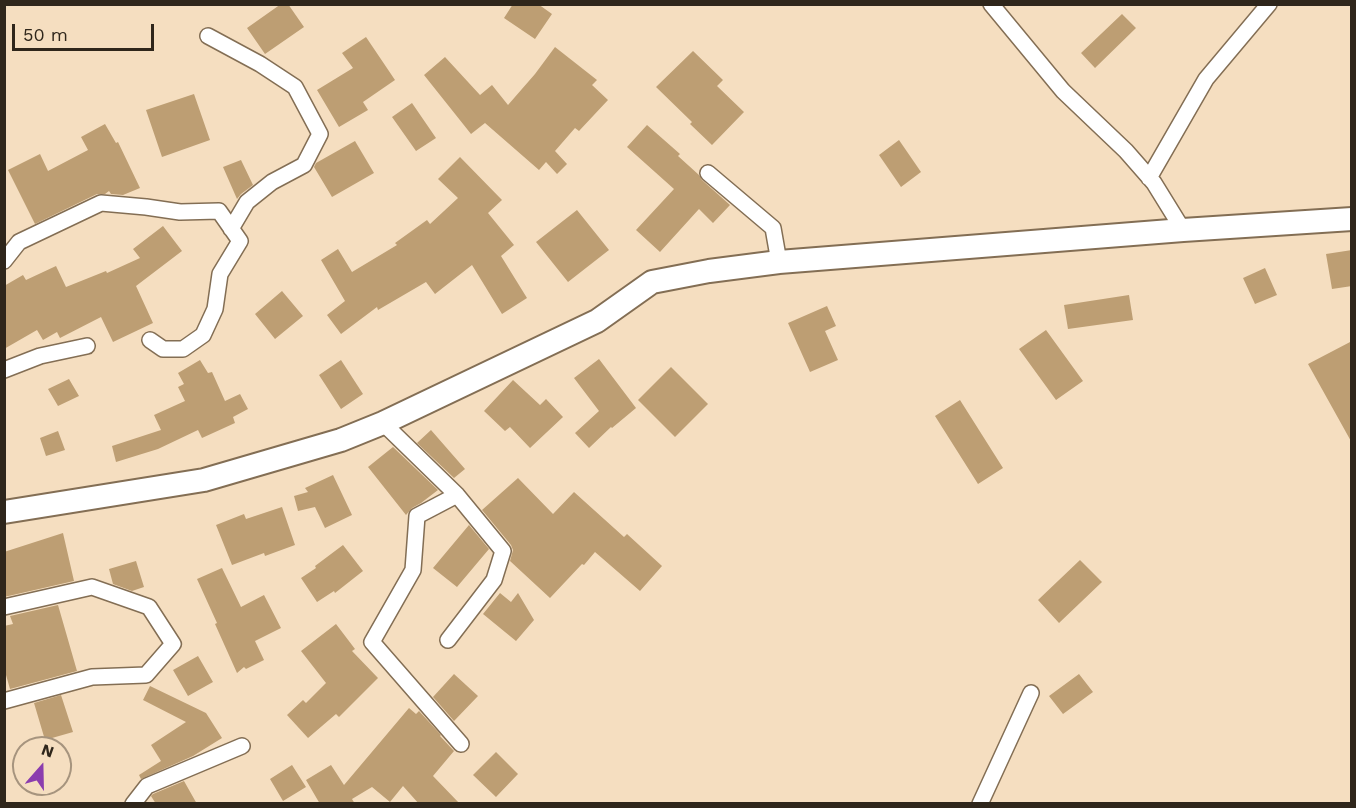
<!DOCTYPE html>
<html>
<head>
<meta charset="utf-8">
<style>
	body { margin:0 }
	#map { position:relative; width:1356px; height:808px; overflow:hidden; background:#f5dec0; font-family:"Work Sans",sans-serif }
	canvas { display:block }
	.frame { position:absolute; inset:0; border:6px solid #2f261b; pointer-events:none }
	.north { position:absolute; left:12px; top:736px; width:60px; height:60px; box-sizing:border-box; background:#f5dec0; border:2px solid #a6947e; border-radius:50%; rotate:20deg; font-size:16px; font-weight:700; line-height:24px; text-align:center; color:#2f261b }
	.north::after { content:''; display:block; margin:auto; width:21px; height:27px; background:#8b3dae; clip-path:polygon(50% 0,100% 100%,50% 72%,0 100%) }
	.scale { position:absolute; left:12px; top:24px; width:142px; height:27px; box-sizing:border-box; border:3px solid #2f261b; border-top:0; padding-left:8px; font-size:18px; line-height:21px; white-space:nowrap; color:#2f261b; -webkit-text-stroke:4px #f5dec0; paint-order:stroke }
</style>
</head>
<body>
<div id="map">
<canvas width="1356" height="808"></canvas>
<div class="frame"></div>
<div class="north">N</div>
<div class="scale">50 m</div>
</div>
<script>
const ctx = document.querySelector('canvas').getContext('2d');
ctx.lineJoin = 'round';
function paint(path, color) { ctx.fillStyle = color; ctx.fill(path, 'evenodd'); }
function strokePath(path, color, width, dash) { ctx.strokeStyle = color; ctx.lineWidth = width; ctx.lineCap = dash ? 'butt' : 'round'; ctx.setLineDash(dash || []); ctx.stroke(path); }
paint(new Path2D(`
	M 281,4 L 288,4 L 304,27 L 265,54 L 247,28 Z
	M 513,4 L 538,4 L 552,14 L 535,39 L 504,18 Z
	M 1122,14 L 1136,28 L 1095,68 L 1081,53 Z
	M 366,37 L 395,80 L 363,102 L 368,110 L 339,127 L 317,90 L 353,68 L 342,53 Z
	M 555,47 L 597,80 L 592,85 L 608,100 L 579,131 L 575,128 L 555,151 L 567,164 L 557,174 L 546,162 L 539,170 L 485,123 L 471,134 L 424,75 L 445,57 L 480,95 L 492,85 L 508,105 L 535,74 Z
	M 693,51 L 723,80 L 717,86 L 744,112 L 712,145 L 690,124 L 692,122 L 656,87 Z
	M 194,94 L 210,140 L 162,157 L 146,110 Z
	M 412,103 L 436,138 L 416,151 L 392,117 Z
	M 105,124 L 116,143 L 118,142 L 140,188 L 123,195 L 111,194 L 109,191 L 105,194 L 97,194 L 35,224 L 8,170 L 40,154 L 48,171 L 88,150 L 81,137 Z
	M 647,125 L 680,154 L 678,156 L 699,175 L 702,180 L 730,205 L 713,223 L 699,209 L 660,252 L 636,230 L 674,189 L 627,147 Z
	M 899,140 L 921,172 L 901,187 L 879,155 Z
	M 355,141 L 374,173 L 332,197 L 314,167 L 316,163 Z
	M 460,157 L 502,200 L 488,213 L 514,245 L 501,256 L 527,298 L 502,314 L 472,265 L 435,294 L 426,282 L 378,310 L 377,307 L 341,334 L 327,315 L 345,301 L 321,260 L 338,249 L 352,272 L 397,245 L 395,243 L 427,220 L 430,224 L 458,198 L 438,179 Z
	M 241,160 L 253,185 L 241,194 L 237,199 L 223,167 Z
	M 577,210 L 609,250 L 568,282 L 536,242 Z
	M 163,226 L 182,251 L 136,286 L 153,323 L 113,342 L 101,317 L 60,338 L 57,332 L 43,340 L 37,330 L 4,349 L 4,286 L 23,275 L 26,280 L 56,266 L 66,287 L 106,271 L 107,273 L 140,258 L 133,249 Z
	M 1352,250 L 1352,286 L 1332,289 L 1326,254 Z
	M 1265,268 L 1277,295 L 1255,304 L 1243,278 Z
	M 282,291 L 303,316 L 275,339 L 255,314 Z
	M 1129,295 L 1133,320 L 1068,329 L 1064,305 Z
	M 827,306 L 836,326 L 825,331 L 838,360 L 810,372 L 788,323 Z
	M 1046,330 L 1083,381 L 1056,400 L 1019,349 Z
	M 1352,341 L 1352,443 L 1308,364 Z
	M 599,359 L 636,408 L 612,428 L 611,427 L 589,448 L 575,433 L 599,411 L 574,378 Z
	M 200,360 L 208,373 L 212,372 L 225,401 L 240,394 L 248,409 L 233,417 L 235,423 L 202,438 L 198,430 L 158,449 L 116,462 L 112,446 L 161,430 L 154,415 L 185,401 L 178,387 L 184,384 L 178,373 Z
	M 341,360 L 363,394 L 341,409 L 319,375 Z
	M 671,367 L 708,404 L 675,437 L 638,400 Z
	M 69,379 L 79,396 L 58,406 L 48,389 Z
	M 513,380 L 540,405 L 546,399 L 563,417 L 530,448 L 510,427 L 505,431 L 484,411 Z
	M 960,400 L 1003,468 L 978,484 L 935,416 Z
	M 431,430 L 465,469 L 454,478 L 417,443 Z
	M 58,431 L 65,450 L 46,456 L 40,438 Z
	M 393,447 L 438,490 L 421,503 L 412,508 L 406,515 L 368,467 Z
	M 333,475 L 352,515 L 325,528 L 315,507 L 298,511 L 294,496 L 308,492 L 305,488 Z
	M 518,478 L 553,514 L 574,492 L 624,537 L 627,534 L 662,566 L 640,591 L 595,552 L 584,565 L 582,564 L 550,598 L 510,561 L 513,550 L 511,545 L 482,510 Z
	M 282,507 L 295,545 L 265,556 L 264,553 L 232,565 L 216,525 L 244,514 L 246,519 Z
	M 469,525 L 489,549 L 457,587 L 433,568 Z
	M 63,533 L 74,581 L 4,597 L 4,552 Z
	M 343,545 L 363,571 L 335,593 L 334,591 L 317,602 L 301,578 L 316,568 L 315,566 Z
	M 1080,560 L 1102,582 L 1059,623 L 1038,600 Z
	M 136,561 L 144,587 L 132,591 L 113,584 L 109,569 Z
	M 222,568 L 241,607 L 264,595 L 281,628 L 255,641 L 264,660 L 246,669 L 244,667 L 237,673 L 215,624 L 217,623 L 197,579 Z
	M 500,593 L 511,602 L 518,593 L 534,620 L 516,641 L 483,614 Z
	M 58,605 L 77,671 L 10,689 L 4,668 L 4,626 L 13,624 L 10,616 Z
	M 336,624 L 355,649 L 352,651 L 378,678 L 339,717 L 336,714 L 308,738 L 287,715 L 303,700 L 306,703 L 326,683 L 301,651 Z
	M 198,656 L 213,682 L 188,696 L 173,670 Z
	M 454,674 L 478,696 L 454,721 L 433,697 Z
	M 1079,674 L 1093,692 L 1063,714 L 1049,696 Z
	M 150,686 L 206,713 L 222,738 L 193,756 L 141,779 L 139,775 L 161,761 L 151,745 L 186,722 L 143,700 Z
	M 61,695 L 73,732 L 45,740 L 34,703 Z
	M 409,708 L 416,714 L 419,711 L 441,735 L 440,736 L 454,751 L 433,776 L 460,804 L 419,804 L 403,786 L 390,802 L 372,787 L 352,799 L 355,804 L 320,804 L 306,780 L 331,765 L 344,785 Z
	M 496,752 L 518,774 L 496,797 L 473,775 Z
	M 292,765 L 306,787 L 283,801 L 270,779 Z
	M 184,781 L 197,804 L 156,804 L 151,796 L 153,794 Z`), '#bd9e73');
const minor = new Path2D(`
	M 991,4 L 1063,91 L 1126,151 L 1154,183 L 1183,230
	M 208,36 L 260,64 L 295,87 L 320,134 L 304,165 L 272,182 L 247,202 L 231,229
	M 708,173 L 773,228 L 779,262
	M 1149,178 L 1206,79 L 1269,4
	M 4,261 L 19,242 L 101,203 L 146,207 L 180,212 L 219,211 L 240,241 L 220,274 L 215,309 L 203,335 L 183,349 L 163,349 L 150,340
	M 4,370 L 40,356 L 87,346
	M 383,423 L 457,495 L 503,551 L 494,580 L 448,640
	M 457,495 L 417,516 L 413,570 L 372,642 L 461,744
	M 4,607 L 92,587 L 149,607 L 173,644 L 146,675 L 92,677 L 4,701
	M 133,804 L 147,786 L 242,746
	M 980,804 L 1031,693`);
const secondary = new Path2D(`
	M 4,512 L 204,480 L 341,440 L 383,423 L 597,321 L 652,282 L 709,271 L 779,262 L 1183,230 L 1352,219`);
strokePath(minor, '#836e54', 18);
strokePath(secondary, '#836e54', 26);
strokePath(minor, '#fff', 15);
strokePath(secondary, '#fff', 22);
</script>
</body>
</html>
